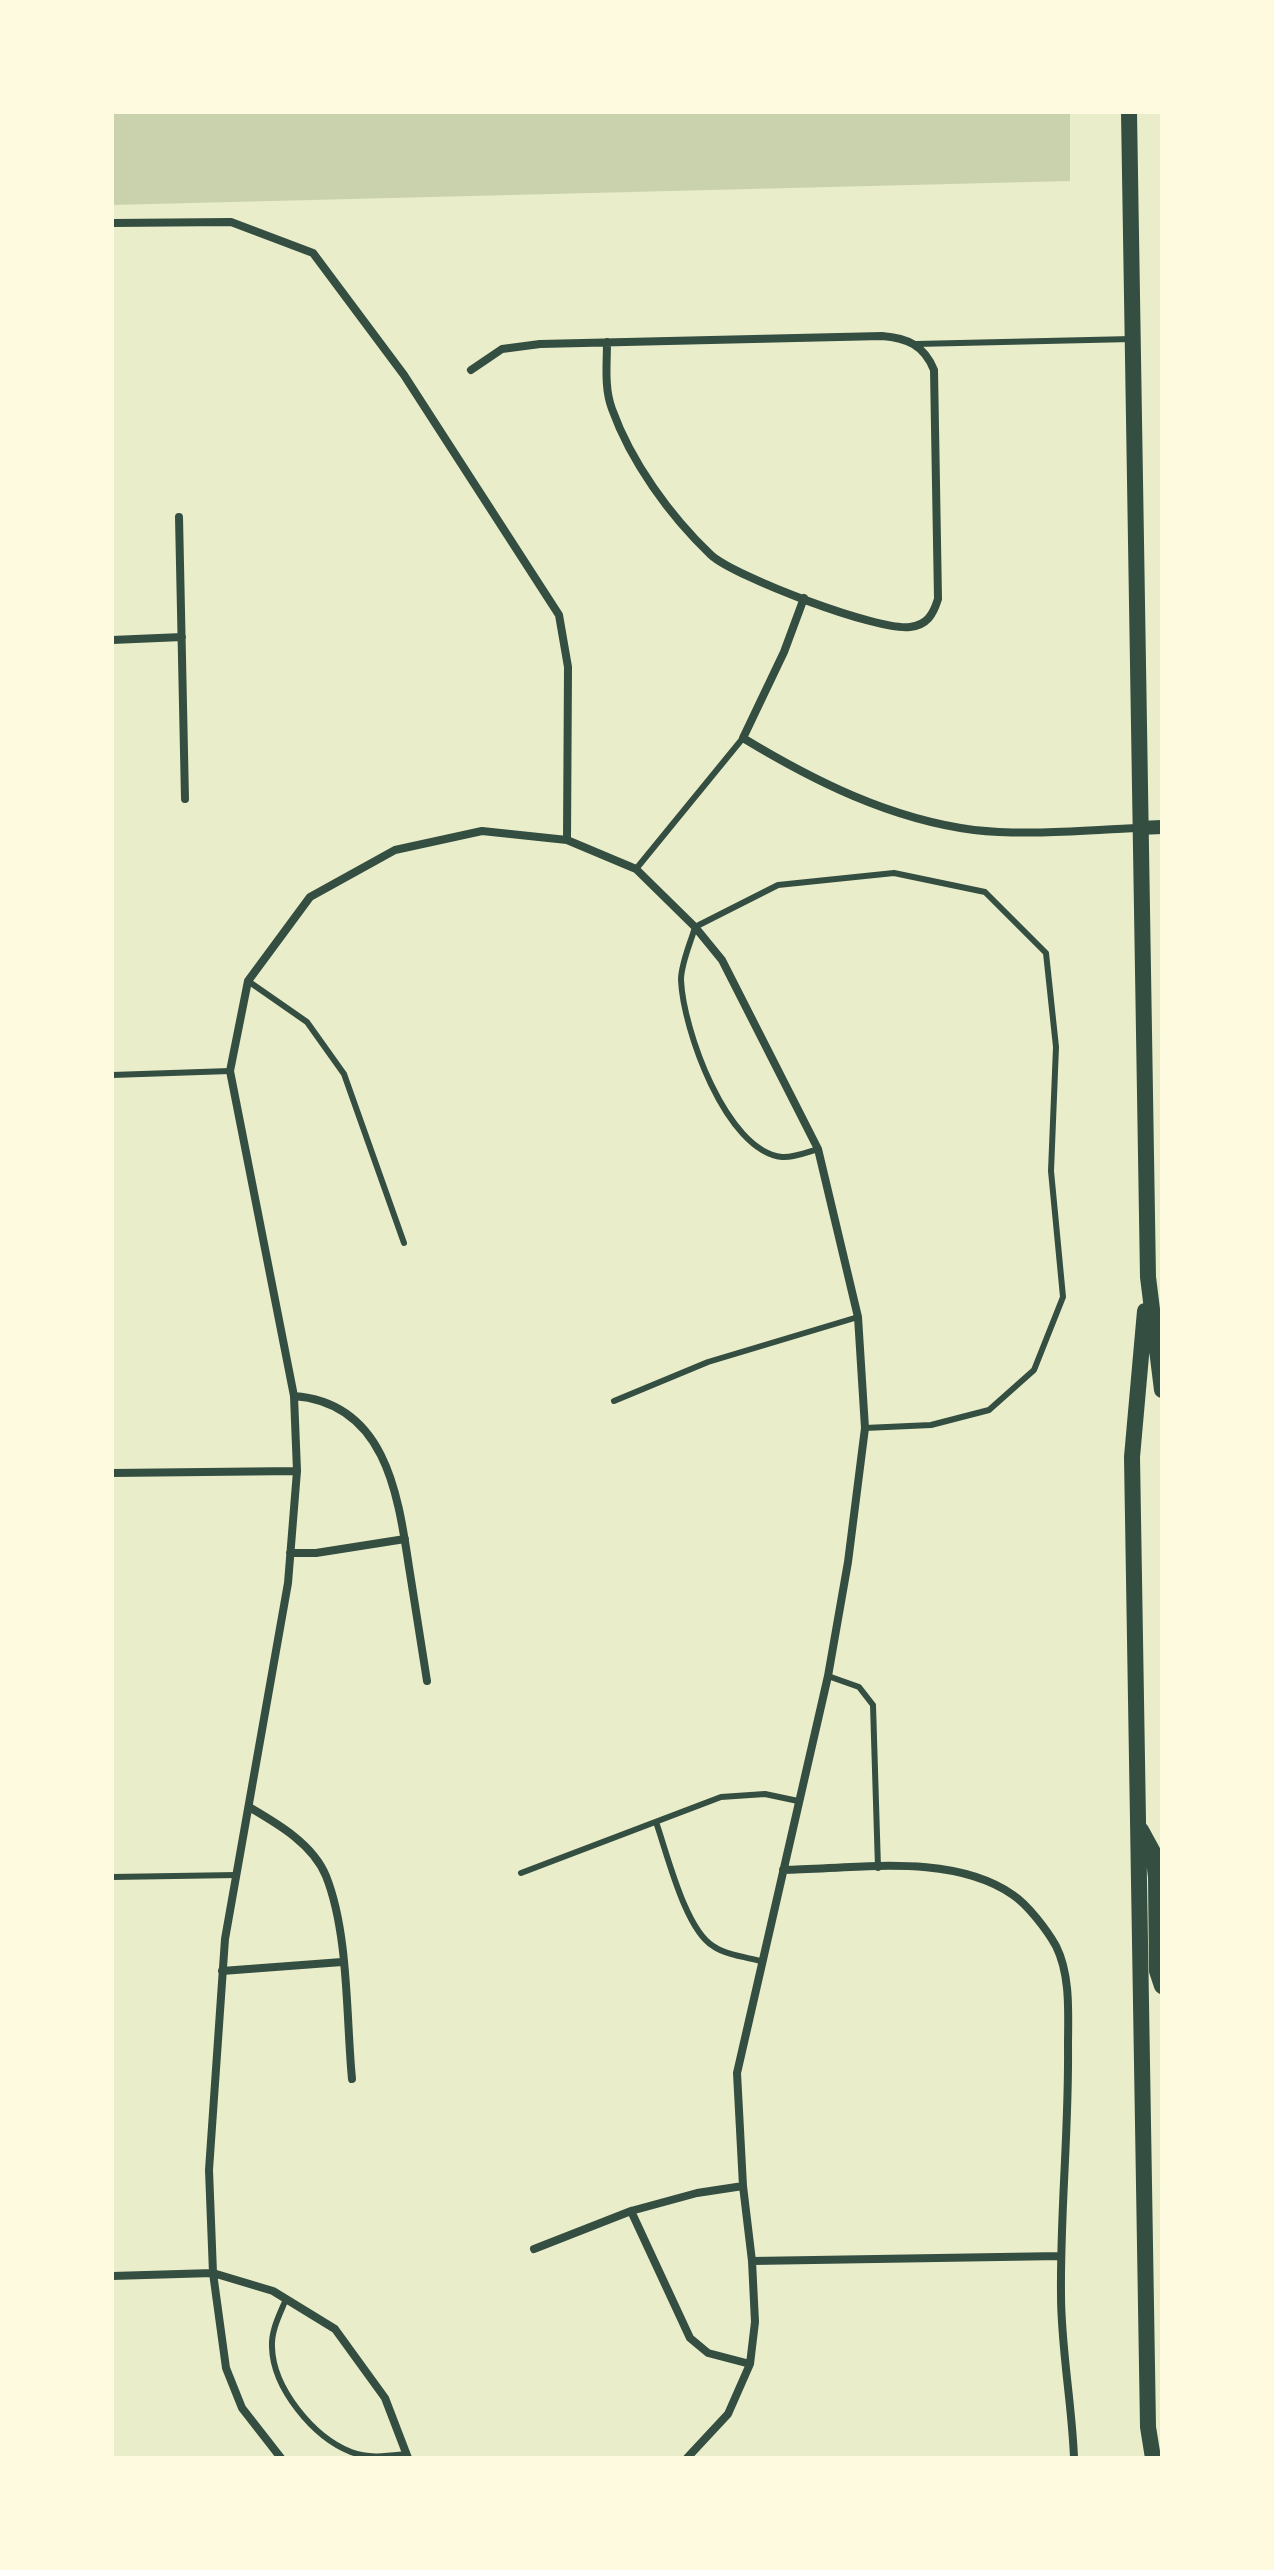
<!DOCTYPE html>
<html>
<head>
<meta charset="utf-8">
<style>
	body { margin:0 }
	#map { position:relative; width:1274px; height:2570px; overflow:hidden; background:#e9edc9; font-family:"Public Sans",sans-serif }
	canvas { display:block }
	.frame { position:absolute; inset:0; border:114px solid #fefae0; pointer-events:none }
</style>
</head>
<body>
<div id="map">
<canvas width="1274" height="2570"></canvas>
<div class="frame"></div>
</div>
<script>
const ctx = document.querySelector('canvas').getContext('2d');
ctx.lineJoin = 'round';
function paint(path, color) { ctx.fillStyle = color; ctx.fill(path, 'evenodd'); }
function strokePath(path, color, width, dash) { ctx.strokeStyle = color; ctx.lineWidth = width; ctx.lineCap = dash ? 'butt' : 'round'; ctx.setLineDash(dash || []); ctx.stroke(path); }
paint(new Path2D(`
	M 112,112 L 1070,112 L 1070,181 L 112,205 Z`), '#cad2ad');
strokePath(new Path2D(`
	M 916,344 L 1132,339
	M 636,869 L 743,738
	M 248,981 L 307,1022 L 344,1074 L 404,1243
	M 112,1075 L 230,1071
	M 818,1149 C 808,1152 792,1158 782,1157 C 726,1151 683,1029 681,980 C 681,963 691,942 695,927 L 778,885 L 894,873 L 985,892 L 1046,953 L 1056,1047 L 1051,1171 L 1063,1297 L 1034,1370 L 989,1410 L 931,1425 L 865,1428
	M 614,1401 L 708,1362 L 858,1317
	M 828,1676 L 859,1687 L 873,1705 L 878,1868
	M 656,1822 C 667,1853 685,1929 713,1946 C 726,1955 745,1957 761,1961
	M 521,1873 L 721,1797 L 765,1794 L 798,1801
	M 112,1877 L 237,1875
	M 286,2299 C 280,2314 271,2330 272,2347 C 273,2388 313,2437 351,2452 C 369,2459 388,2456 407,2454`), '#344e41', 6);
strokePath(new Path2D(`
	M 112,223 L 231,222 L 313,253 L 404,375 L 559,615 L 568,667 L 567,840
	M 471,370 L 502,349 L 540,344 L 882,336 C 907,338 924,345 934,370 L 938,599 C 933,615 927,625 910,627 C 880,632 735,577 711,555 C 670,516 631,462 612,409 C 604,388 607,364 607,342
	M 179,517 L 185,799
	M 804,598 L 784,652 L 743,738 C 814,781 890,819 974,830 C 1028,836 1085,830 1139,828
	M 112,640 L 182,637
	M 294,1396 C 386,1403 398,1495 409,1567 C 415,1605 421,1643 427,1681
	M 112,1473 L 297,1471
	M 290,1553 L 316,1553 L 405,1539
	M 249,1807 C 278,1824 313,1844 326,1876 C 349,1934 346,2017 352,2079
	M 783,1870 C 855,1869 951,1852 1013,1895 C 1028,1905 1047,1930 1056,1946 C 1071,1976 1068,2015 1068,2047 C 1069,2130 1060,2212 1061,2295 C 1061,2348 1072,2404 1074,2458
	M 222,1971 L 342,1962
	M 743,2186 L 697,2193 L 631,2211 L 690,2338 L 708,2353 L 750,2364
	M 534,2249 L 631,2211
	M 752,2261 L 1061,2256
	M 112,2276 L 213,2273 L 273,2291 L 335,2329 L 385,2398 L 408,2458
	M 281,2458 L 242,2408 L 226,2368 L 213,2273 L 209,2170 L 225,1939 L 288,1583 L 297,1471 L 294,1396 L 230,1071 L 248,981 L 310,897 L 395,850 L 482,831 L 567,840 L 636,869 L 695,927 L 722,960 L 818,1149 L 858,1317 L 865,1428 L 848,1562 L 828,1676 L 737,2073 L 743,2186 L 752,2261 L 755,2322 L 750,2364 L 728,2414 L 687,2458`), '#344e41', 8);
strokePath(new Path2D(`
	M 1139,828 L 1162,827`), '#344e41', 14);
strokePath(new Path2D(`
	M 1129,112 L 1148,1277 L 1162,1390
	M 1145,1311 L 1132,1457 L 1148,2427 L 1153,2458
	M 1141,1830 L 1153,1852 L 1156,1877 L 1157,1971 L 1162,1986`), '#344e41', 16);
</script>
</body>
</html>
